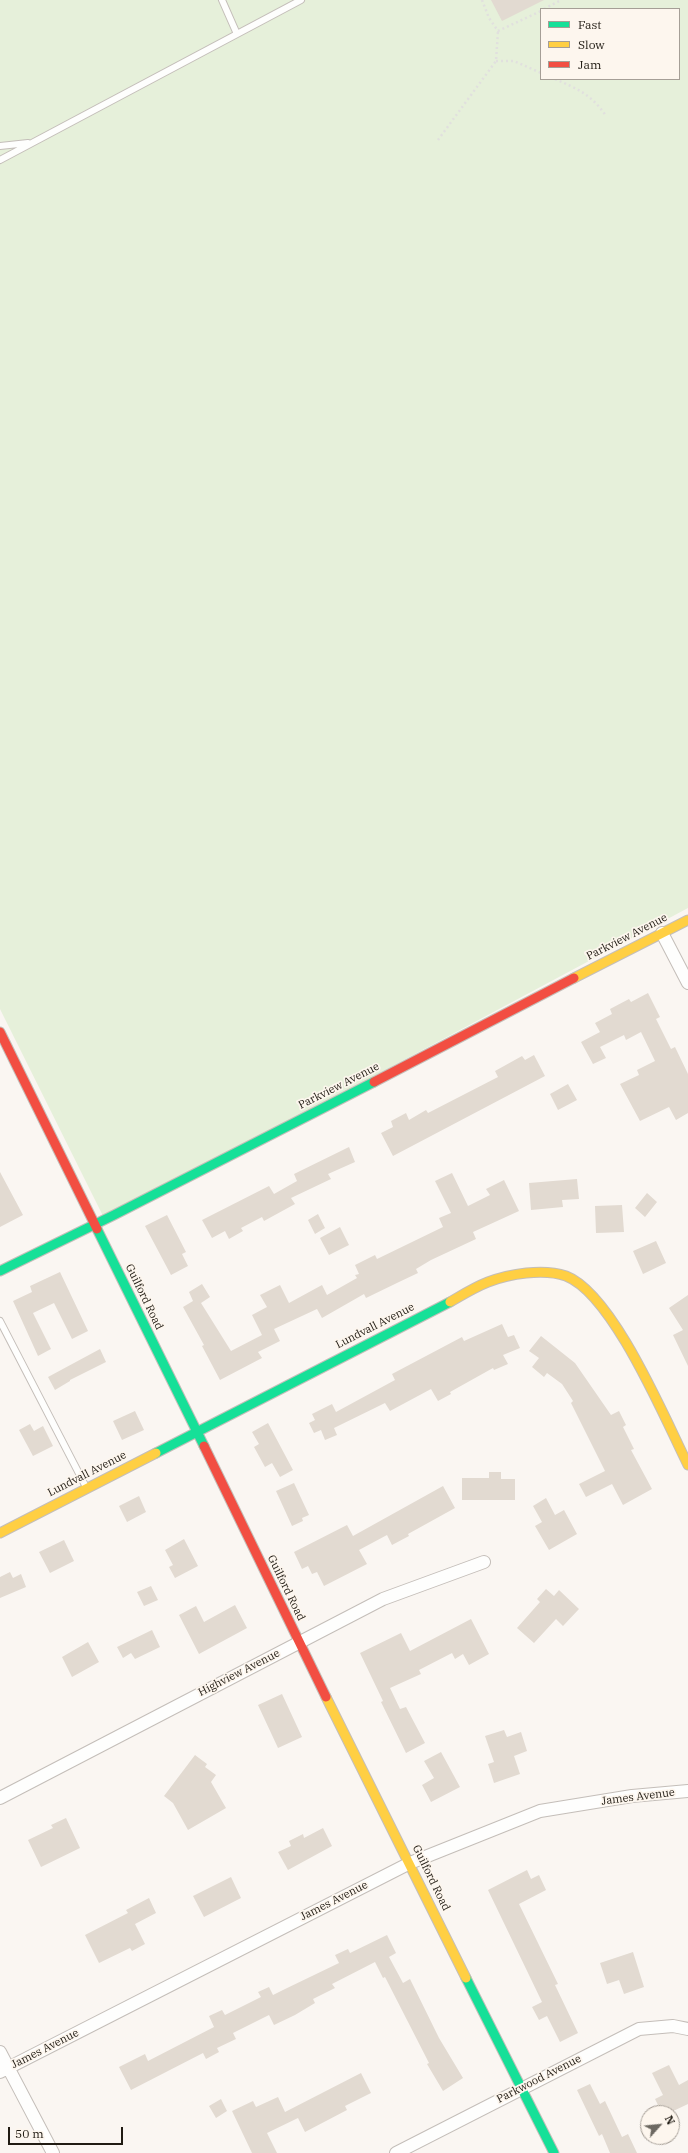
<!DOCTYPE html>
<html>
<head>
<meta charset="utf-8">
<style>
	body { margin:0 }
	#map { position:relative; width:688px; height:2153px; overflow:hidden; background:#faf6f2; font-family:"IBM Plex Serif",serif }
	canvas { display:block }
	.legend { position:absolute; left:540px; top:8px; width:140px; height:72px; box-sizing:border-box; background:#fdf6ee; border:1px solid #a59e96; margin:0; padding:5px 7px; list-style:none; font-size:12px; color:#201b13 }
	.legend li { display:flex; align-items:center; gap:8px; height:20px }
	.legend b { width:20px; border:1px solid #a59e96 }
	.north { position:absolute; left:640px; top:2105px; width:40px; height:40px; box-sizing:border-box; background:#fdf6ee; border:1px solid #a59e96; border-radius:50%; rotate:63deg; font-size:11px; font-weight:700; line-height:16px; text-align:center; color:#201b13 }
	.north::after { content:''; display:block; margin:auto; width:14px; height:18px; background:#6c6861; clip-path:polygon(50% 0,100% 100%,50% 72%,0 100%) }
	.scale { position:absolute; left:8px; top:2127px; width:115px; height:18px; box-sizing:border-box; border:2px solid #201b13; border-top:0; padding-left:5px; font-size:12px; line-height:14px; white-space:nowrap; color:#201b13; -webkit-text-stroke:3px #fdf6ee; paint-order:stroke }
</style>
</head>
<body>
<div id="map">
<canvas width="688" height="2153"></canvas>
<ul class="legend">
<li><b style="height:5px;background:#16e098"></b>Fast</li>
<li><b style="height:5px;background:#ffcf43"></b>Slow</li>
<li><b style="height:5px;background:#f24e42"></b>Jam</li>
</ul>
<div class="north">N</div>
<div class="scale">50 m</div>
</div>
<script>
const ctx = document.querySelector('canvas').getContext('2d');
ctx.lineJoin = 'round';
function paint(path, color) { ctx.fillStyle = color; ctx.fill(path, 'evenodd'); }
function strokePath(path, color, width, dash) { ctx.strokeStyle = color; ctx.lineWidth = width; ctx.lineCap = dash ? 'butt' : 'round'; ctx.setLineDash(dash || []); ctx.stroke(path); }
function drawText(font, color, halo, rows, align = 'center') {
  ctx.font = font + ' "IBM Plex Serif",serif'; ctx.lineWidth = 3.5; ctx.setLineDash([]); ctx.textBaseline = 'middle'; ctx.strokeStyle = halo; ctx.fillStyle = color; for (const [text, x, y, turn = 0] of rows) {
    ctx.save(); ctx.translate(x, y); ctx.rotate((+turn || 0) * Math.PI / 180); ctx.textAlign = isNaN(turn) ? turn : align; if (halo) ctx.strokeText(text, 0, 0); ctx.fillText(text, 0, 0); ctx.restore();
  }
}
paint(new Path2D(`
	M 0,0 L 688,0 L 688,908 L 114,1215 L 103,1216 L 0,1009 ZM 541,9 L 679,9 L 679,79 L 541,79 Z`), '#e6f0da');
paint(new Path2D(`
	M 491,0 L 544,0 L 502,21 Z
	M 648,993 L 660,1017 L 656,1019 L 671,1049 L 675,1047 L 688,1074 L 688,1113 L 676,1120 L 669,1107 L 640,1121 L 620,1084 L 639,1075 L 637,1070 L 655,1061 L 641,1032 L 626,1040 L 624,1035 L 600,1047 L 606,1058 L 593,1064 L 581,1042 L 600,1032 L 595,1023 L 612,1014 L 610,1009 L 629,999 L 631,1002 Z
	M 534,1055 L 545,1076 L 393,1156 L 381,1133 L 393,1127 L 391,1121 L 406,1113 L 409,1120 L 426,1110 L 428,1113 L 498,1077 L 495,1071 L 522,1056 L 525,1060 Z
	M 568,1084 L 577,1100 L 558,1110 L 550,1094 Z
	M 349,1147 L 355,1162 L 328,1174 L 331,1179 L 291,1198 L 295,1204 L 264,1221 L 262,1217 L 241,1228 L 243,1231 L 229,1239 L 225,1231 L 212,1238 L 202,1220 L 269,1186 L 274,1194 L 297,1181 L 294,1174 Z
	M 0,1172 L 23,1215 L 0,1227 Z
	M 452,1173 L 468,1206 L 490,1195 L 486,1189 L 504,1180 L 519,1211 L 473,1232 L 476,1239 L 431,1260 L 416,1269 L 418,1273 L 399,1282 L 366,1298 L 364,1294 L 322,1318 L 317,1309 L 274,1329 L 280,1341 L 258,1352 L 262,1358 L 220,1380 L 202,1346 L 204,1345 L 183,1307 L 193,1301 L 189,1292 L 202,1284 L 210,1297 L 201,1303 L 231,1351 L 262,1335 L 252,1315 L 267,1307 L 260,1295 L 280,1285 L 289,1303 L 322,1285 L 327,1295 L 357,1278 L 355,1275 L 359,1274 L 355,1265 L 375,1255 L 377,1259 L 443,1227 L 439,1218 L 451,1213 L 435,1181 Z
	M 577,1179 L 579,1199 L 562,1200 L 563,1207 L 531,1210 L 529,1183 Z
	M 647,1193 L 657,1202 L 645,1217 L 635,1208 Z
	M 622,1205 L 624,1232 L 596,1233 L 595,1206 Z
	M 318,1214 L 325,1228 L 315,1234 L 308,1220 Z
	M 167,1215 L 186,1252 L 182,1254 L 188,1266 L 171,1275 L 145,1226 Z
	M 340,1227 L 349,1245 L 329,1255 L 320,1238 Z
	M 656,1241 L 666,1263 L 643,1274 L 633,1251 Z
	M 60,1272 L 88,1331 L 72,1339 L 54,1303 L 33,1313 L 51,1349 L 38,1356 L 13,1301 L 32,1292 L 30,1286 Z
	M 688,1295 L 688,1366 L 673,1335 L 683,1330 L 669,1308 Z
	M 502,1324 L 508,1337 L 514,1335 L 520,1348 L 503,1355 L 508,1364 L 494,1370 L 493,1368 L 450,1392 L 451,1394 L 438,1401 L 431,1389 L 390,1411 L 385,1403 L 334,1428 L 337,1435 L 325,1440 L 321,1430 L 314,1433 L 309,1423 L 315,1420 L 312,1414 L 332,1404 L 336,1412 L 395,1380 L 392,1374 L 462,1337 L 464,1341 Z
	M 541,1336 L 575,1363 L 611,1415 L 619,1411 L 626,1425 L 623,1427 L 634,1449 L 631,1450 L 652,1489 L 623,1505 L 612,1484 L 586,1497 L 579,1484 L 605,1471 L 571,1403 L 573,1401 L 562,1384 L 547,1373 L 544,1377 L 532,1367 L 539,1358 L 529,1351 Z
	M 100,1349 L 106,1362 L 70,1380 L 70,1381 L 55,1390 L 48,1377 Z
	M 135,1411 L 144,1430 L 122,1440 L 113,1421 Z
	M 268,1423 L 293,1470 L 280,1477 L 272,1463 L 265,1467 L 254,1447 L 259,1444 L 252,1432 Z
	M 30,1424 L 34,1431 L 43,1426 L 53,1446 L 33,1456 L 19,1430 Z
	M 489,1472 L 501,1472 L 501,1479 L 515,1479 L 515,1500 L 462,1500 L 462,1478 L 489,1478 Z
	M 294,1483 L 309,1515 L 302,1518 L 303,1521 L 292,1526 L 276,1491 Z
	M 443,1486 L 455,1508 L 408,1534 L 409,1536 L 392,1545 L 387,1535 L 359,1550 L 367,1564 L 324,1586 L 317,1572 L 312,1574 L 308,1566 L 302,1569 L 294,1552 L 347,1525 L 353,1536 Z
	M 139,1496 L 146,1512 L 127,1522 L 119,1506 Z
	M 546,1498 L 555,1515 L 564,1510 L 577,1534 L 549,1550 L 535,1526 L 542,1522 L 533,1506 Z
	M 184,1539 L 198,1566 L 175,1578 L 169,1567 L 173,1565 L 165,1550 Z
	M 64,1540 L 74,1561 L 50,1573 L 39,1552 Z
	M 10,1572 L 13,1578 L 21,1574 L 26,1587 L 0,1598 L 0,1577 Z
	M 151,1586 L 158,1600 L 144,1606 L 137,1592 Z
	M 546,1589 L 554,1596 L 559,1590 L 579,1609 L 563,1626 L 556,1619 L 534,1643 L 517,1628 L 540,1602 L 537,1599 Z
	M 235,1605 L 247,1628 L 199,1654 L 179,1615 L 196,1606 L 204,1622 Z
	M 471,1619 L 489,1654 L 469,1665 L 463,1654 L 455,1659 L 452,1653 L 419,1670 L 421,1674 L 390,1688 L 400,1709 L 406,1707 L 425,1743 L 406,1753 L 381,1702 L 383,1701 L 360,1653 L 401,1633 L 410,1651 Z
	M 152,1630 L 160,1647 L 135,1659 L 131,1653 L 123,1658 L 117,1647 Z
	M 88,1642 L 99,1662 L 72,1677 L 62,1657 Z
	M 282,1694 L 302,1737 L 278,1748 L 258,1705 Z
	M 504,1730 L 507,1737 L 521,1732 L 527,1751 L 514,1756 L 520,1774 L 494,1783 L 488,1764 L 494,1762 L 485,1736 Z
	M 441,1752 L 460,1787 L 431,1802 L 422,1785 L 434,1778 L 424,1761 Z
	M 195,1755 L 207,1764 L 205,1767 L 216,1775 L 211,1782 L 226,1808 L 188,1830 L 173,1803 L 164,1796 Z
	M 66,1818 L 80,1848 L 41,1867 L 28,1840 L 53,1828 L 51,1825 Z
	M 323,1828 L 332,1846 L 288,1870 L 278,1852 L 291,1846 L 289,1841 L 303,1834 L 304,1838 Z
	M 527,1870 L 531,1879 L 539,1875 L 546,1890 L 519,1904 L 558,1984 L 555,1985 L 578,2033 L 560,2042 L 547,2016 L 539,2020 L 532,2007 L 542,2002 L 488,1890 Z
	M 231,1877 L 241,1898 L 204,1917 L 193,1896 Z
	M 149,1898 L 156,1913 L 135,1924 L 145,1944 L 132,1951 L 130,1948 L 99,1963 L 85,1935 L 128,1913 L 126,1910 Z
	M 387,1935 L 396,1953 L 389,1957 L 403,1983 L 410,1979 L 439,2038 L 463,2078 L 443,2091 L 427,2064 L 429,2063 L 385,1977 L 383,1978 L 375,1962 L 332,1984 L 335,1988 L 313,1999 L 315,2003 L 295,2015 L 274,2025 L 269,2015 L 233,2033 L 236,2039 L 217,2048 L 219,2052 L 206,2059 L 203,2053 L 131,2090 L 119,2067 L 145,2054 L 148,2061 L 214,2027 L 209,2016 L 222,2010 L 225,2015 L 261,1997 L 258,1992 L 269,1987 L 273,1995 L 283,1990 L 339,1963 L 335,1955 L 348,1949 L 350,1953 Z
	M 633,1952 L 644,1987 L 624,1994 L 619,1980 L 607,1984 L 600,1963 Z
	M 669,2065 L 679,2085 L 688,2080 L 688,2104 L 669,2113 L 662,2113 L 655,2099 L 663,2095 L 652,2073 Z
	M 361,2073 L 371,2093 L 345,2106 L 347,2110 L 305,2132 L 298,2118 L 267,2133 L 277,2153 L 252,2153 L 232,2111 L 253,2101 L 256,2107 L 278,2097 L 285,2112 Z
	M 590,2084 L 600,2104 L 605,2101 L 622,2137 L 628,2134 L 637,2153 L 610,2153 L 602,2134 L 599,2136 L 577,2090 Z
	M 221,2099 L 227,2111 L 216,2118 L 209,2106 Z`), '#e2dad1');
const lane = new Path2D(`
	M 222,0 L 237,34
	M 0,146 L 28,143
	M 0,160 L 301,0
	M 0,1321 L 86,1487`);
const street = new Path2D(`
	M 662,933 L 688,983
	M 0,1798 L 383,1599 L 484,1562
	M 0,2052 L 53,2153
	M 0,2072 L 410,1863 L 540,1811 L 632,1796 L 688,1791
	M 396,2153 L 639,2029 L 673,2026 L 688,2029`);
const fast = new Path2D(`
	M 97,1229 L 204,1446
	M 0,1271 L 114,1215 L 374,1082
	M 156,1453 L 450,1302
	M 466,1978 L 554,2153`);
const slow = new Path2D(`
	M 574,978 L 688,920
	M 450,1302 C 462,1295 475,1287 488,1282 C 509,1274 543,1268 566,1276 C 613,1294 665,1419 688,1465
	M 0,1533 L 156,1453
	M 326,1697 L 466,1978`);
const jam = new Path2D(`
	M 0,1032 L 97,1229
	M 374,1082 L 574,978
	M 204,1446 L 326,1697`);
strokePath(lane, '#c4beb9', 8);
strokePath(street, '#c4beb9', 14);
strokePath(fast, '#c4beb9', 11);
strokePath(slow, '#c4beb9', 11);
strokePath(jam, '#c4beb9', 11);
strokePath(new Path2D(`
	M 482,0 L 489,18 L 498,31 L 541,11
	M 544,9 L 561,0
	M 496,61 L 514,61 L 541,73
	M 555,79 C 578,89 592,95 606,116
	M 438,140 L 496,61 L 498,31`), '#e1e0de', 2.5, [2, 3]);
strokePath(lane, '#fefefd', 6);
strokePath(street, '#fefefd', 12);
strokePath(fast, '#16e098', 9);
strokePath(slow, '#ffcf43', 9);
strokePath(jam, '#f24e42', 9);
drawText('11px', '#201b13', '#fdf6ee', [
	["Parkview Avenue",627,937,-27],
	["Parkview Avenue",339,1086,-27],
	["Guilford Road",144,1297,64],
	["Lundvall Avenue",375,1326,-27],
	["Lundvall Avenue",87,1474,-27],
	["Guilford Road",286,1588,64],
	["Highview Avenue",239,1673,-27],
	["James Avenue",638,1797,-7],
	["Guilford Road",431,1878,64],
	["James Avenue",334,1901,-27],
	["James Avenue",45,2049,-27],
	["Parkwood Avenue",539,2079,-27]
]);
</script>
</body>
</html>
